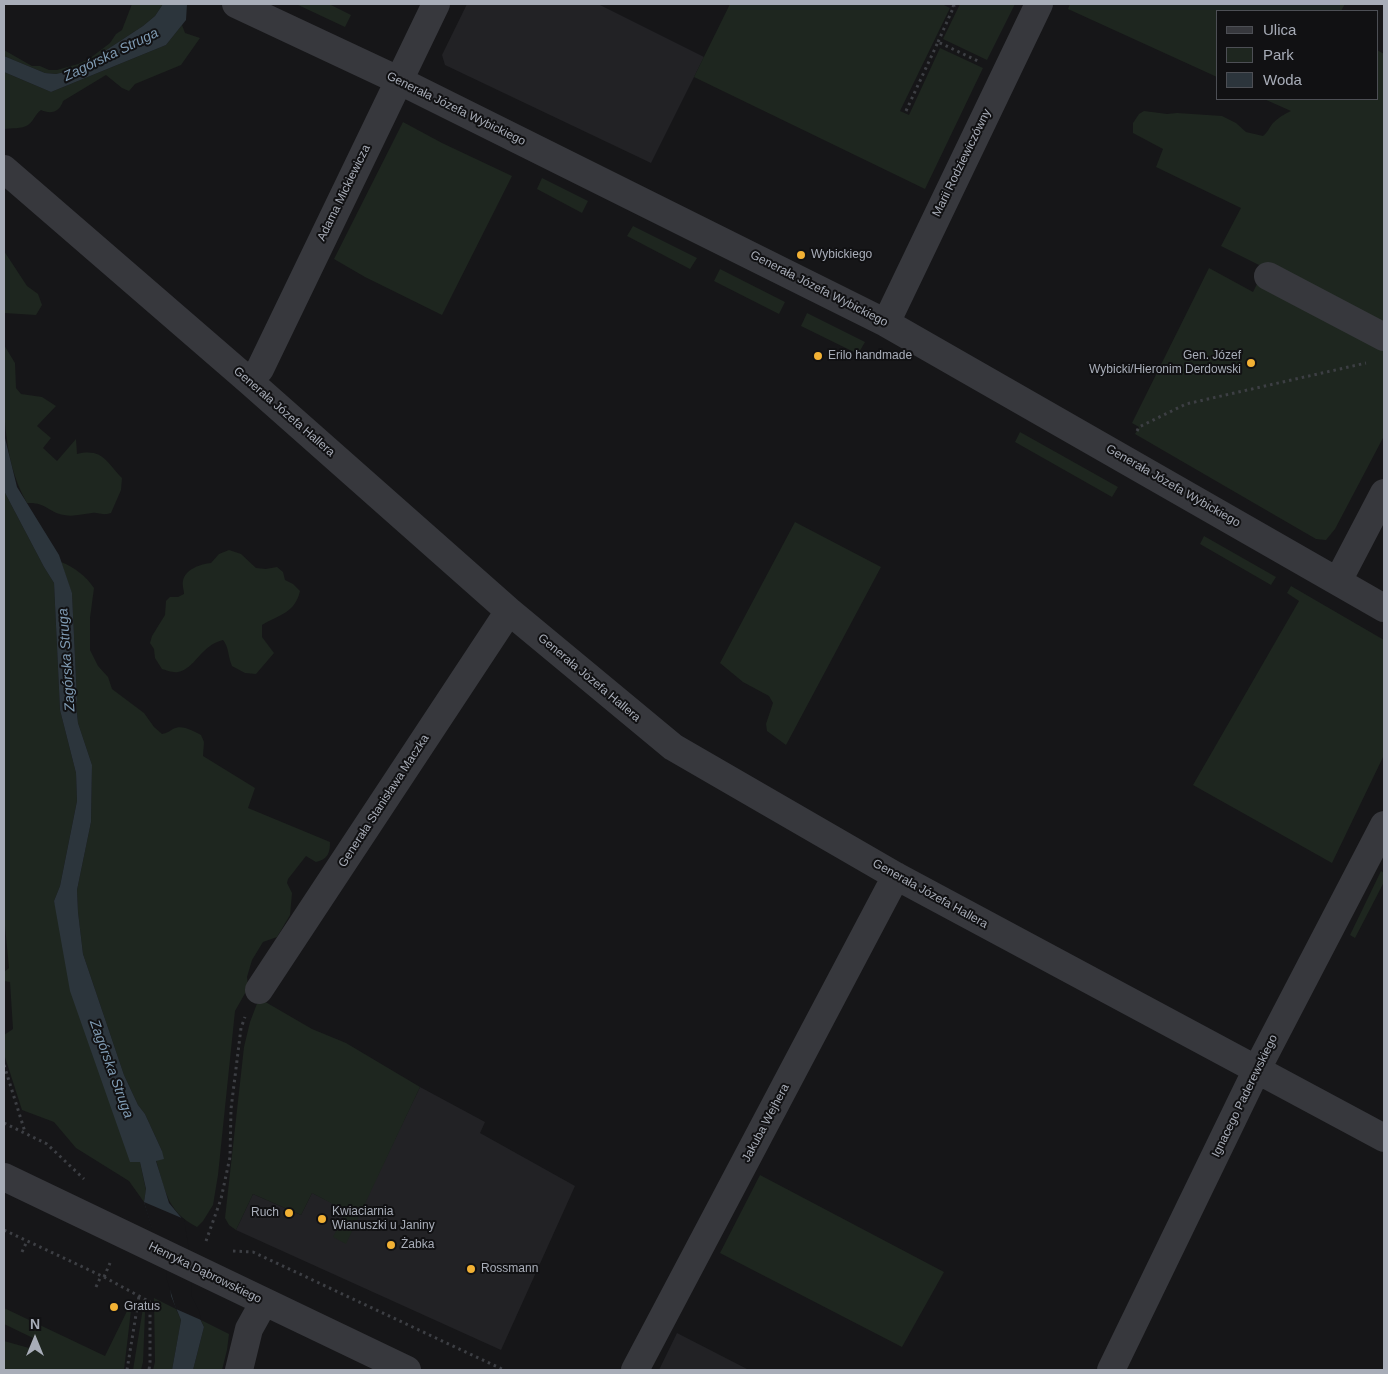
<!DOCTYPE html>
<html>
<head>
<meta charset="utf-8">
<style>
	body { margin:0 }
	#map { position:relative; width:1388px; height:1374px; overflow:hidden; background:#161618; font-family:Arial,sans-serif }
	canvas { display:block }
	.frame { position:absolute; inset:0; border:5px solid #a8adb8; pointer-events:none }
	.legend { position:absolute; left:1216px; top:10px; width:162px; height:90px; box-sizing:border-box; background:#111113; border:1px solid #4d4f55; margin:0; padding:6px 9px; list-style:none; font-size:15px; color:#a8adb8 }
	.legend li { display:flex; align-items:center; gap:10px; height:25px }
	.legend b { width:25px; border:1px solid #4d4f55 }
	.north { position:absolute; left:10px; top:1314px; width:50px; height:50px; -webkit-text-stroke:4px #111113; paint-order:stroke; rotate:0deg; font-size:14px; font-weight:700; line-height:20px; text-align:center; color:#a8adb8 }
	.north::after { content:''; display:block; margin:auto; width:18px; height:22px; background:#a8adb8; clip-path:polygon(50% 0,100% 100%,50% 72%,0 100%) }
</style>
</head>
<body>
<div id="map">
<canvas width="1388" height="1374"></canvas>
<div class="frame"></div>
<ul class="legend">
<li><b style="height:6px;background:#37383d"></b>Ulica</li>
<li><b style="height:14px;background:#1e261f"></b>Park</li>
<li><b style="height:14px;background:#2c353c"></b>Woda</li>
</ul>
<div class="north">N</div>
</div>
<script>
const ctx = document.querySelector('canvas').getContext('2d');
ctx.lineJoin = 'round';
function paint(path, color) { ctx.fillStyle = color; ctx.fill(path, 'evenodd'); }
function strokePath(path, color, width, dash) { ctx.strokeStyle = color; ctx.lineWidth = width; ctx.lineCap = dash ? 'butt' : 'round'; ctx.setLineDash(dash || []); ctx.stroke(path); }
function drawText(font, color, halo, rows, align = 'center') {
  ctx.font = font + ' Arial,sans-serif'; ctx.lineWidth = 4; ctx.setLineDash([]); ctx.textBaseline = 'middle'; ctx.strokeStyle = halo; ctx.fillStyle = color; for (const [text, x, y, turn = 0] of rows) {
    ctx.save(); ctx.translate(x, y); ctx.rotate((+turn || 0) * Math.PI / 180); ctx.textAlign = isNaN(turn) ? turn : align; if (halo) ctx.strokeText(text, 0, 0); ctx.fillText(text, 0, 0); ctx.restore();
  }
}
paint(new Path2D(`
	M 467,4 L 598,4 L 704,57 L 651,163 L 445,65 L 442,55 Z
	M 420,1087 L 485,1122 L 480,1133 L 575,1186 L 501,1350 L 236,1230 L 253,1194 L 301,1215 L 312,1193 L 358,1216 Z
	M 677,1333 L 749,1370 L 659,1370 Z`), '#222225');
paint(new Path2D(`
	M 132,4 L 163,4 L 155,16 L 143,26 L 85,64 L 68,71 L 56,74 L 45,73 L 4,56 L 4,50 L 32,66 L 40,66 L 49,70 L 57,70 L 78,64 L 89,59 L 110,43 L 116,34 L 122,30 Z
	M 296,4 L 329,4 L 351,15 L 345,27 Z
	M 730,4 L 942,4 L 950,8 L 900,111 L 909,115 L 940,48 L 983,68 L 925,189 L 694,77 Z
	M 960,4 L 1015,4 L 987,60 L 943,39 Z
	M 1070,4 L 1345,4 L 1341,11 L 1217,11 L 1217,77 L 1068,9 Z
	M 182,25 L 185,33 L 200,38 L 181,65 L 135,84 L 129,91 L 122,88 L 106,75 L 63,101 C 60,111 52,115 41,110 C 35,114 34,121 28,125 C 22,129 11,128 4,129 L 4,72 L 51,92 L 166,45 Z
	M 1377,50 L 1384,54 L 1384,436 L 1335,529 L 1326,540 L 1316,539 L 1135,434 L 1139,427 L 1132,423 L 1209,268 L 1253,292 L 1265,268 L 1221,246 L 1241,208 L 1156,167 L 1163,149 L 1133,133 L 1133,123 L 1139,114 L 1144,111 L 1167,114 L 1177,113 L 1222,116 L 1236,123 L 1246,132 L 1263,136 C 1268,132 1269,128 1273,123 C 1278,118 1284,114 1291,111 L 1264,99 L 1377,99 Z
	M 403,122 L 442,143 L 512,176 L 442,315 L 365,277 L 334,259 Z
	M 542,178 L 588,201 L 582,213 L 537,189 Z
	M 633,226 L 697,258 L 690,269 L 627,236 Z
	M 4,251 L 27,286 L 38,294 L 42,305 L 36,315 L 4,313 Z
	M 720,269 L 785,302 L 779,314 L 714,281 Z
	M 807,313 L 865,342 L 858,354 L 801,326 Z
	M 4,345 L 15,363 L 16,388 L 21,394 L 42,397 L 56,406 L 37,426 L 51,438 L 43,448 L 57,461 L 76,439 L 77,454 C 103,448 106,462 122,478 L 121,490 L 111,513 C 101,516 99,512 92,513 C 83,514 73,517 64,515 C 48,512 46,502 27,503 C 0,456 4,398 4,345 Z
	M 1020,432 L 1118,487 L 1112,497 L 1015,442 Z
	M 4,491 L 44,567 L 54,583 L 60,710 L 76,773 L 77,801 L 60,886 L 54,901 L 140,1162 L 146,1190 L 144,1202 L 129,1181 L 76,1148 L 54,1122 L 22,1110 L 4,1054 L 4,1035 L 13,1029 L 10,982 L 4,981 L 4,972 L 9,968 L 4,916 Z
	M 795,522 L 881,567 L 786,745 L 767,731 L 766,724 L 773,703 L 769,696 L 743,682 L 720,663 Z
	M 1204,536 L 1276,577 L 1271,585 L 1200,544 Z
	M 229,550 L 241,554 L 256,568 L 266,569 L 277,567 L 283,572 L 285,580 L 293,584 L 300,591 C 295,613 280,614 262,625 L 262,637 L 274,653 L 256,674 L 245,673 L 232,666 C 228,657 229,647 223,640 C 201,645 195,669 178,672 C 173,673 166,670 162,669 L 155,658 L 154,649 L 150,643 L 152,636 L 165,615 L 166,601 L 170,597 L 178,597 L 184,594 C 184,590 182,585 183,581 C 185,569 201,564 211,563 L 219,554 Z
	M 61,562 C 74,567 86,576 94,588 L 90,618 L 90,650 L 98,666 L 108,677 L 112,689 L 144,713 L 154,727 L 162,734 C 167,733 168,732 173,729 C 182,724 193,731 201,735 L 204,742 L 203,756 L 255,788 L 248,808 L 330,842 C 330,853 328,859 316,862 L 306,856 L 288,879 L 287,883 L 292,893 L 290,915 L 277,937 L 263,942 L 252,960 L 247,977 L 248,988 L 235,1011 L 218,1175 L 213,1205 L 203,1221 L 197,1227 C 167,1212 165,1190 156,1160 L 162,1151 L 145,1114 L 138,1105 L 124,1075 L 83,954 L 78,912 L 77,890 L 91,822 L 92,765 L 78,723 L 76,704 L 77,700 L 72,594 Z
	M 1291,586 L 1384,640 L 1384,755 L 1332,863 L 1193,785 L 1299,601 L 1287,593 Z
	M 1381,871 L 1384,873 L 1384,882 L 1355,938 L 1350,935 Z
	M 262,1000 L 312,1029 L 346,1043 L 420,1087 L 346,1244 L 333,1237 L 346,1211 L 312,1193 L 301,1215 L 253,1194 L 236,1230 L 229,1225 L 225,1218 L 244,1047 L 250,1022 L 258,1001 Z
	M 760,1175 L 944,1272 L 902,1347 L 720,1253 Z
	M 154,1298 L 176,1309 L 181,1320 L 172,1370 L 153,1370 L 155,1362 Z
	M 4,1308 L 105,1356 L 128,1309 L 131,1310 L 124,1370 L 4,1370 L 4,1341 L 29,1348 L 33,1338 L 4,1324 Z
	M 143,1308 L 145,1313 L 143,1362 L 141,1370 L 133,1370 Z
	M 201,1320 L 229,1334 L 227,1350 L 222,1370 L 193,1370 L 204,1327 Z`), '#1e261f');
paint(new Path2D(`
	M 163,4 L 187,4 L 186,20 L 166,45 L 51,92 L 4,72 L 4,56 L 45,73 L 56,74 L 68,71 L 85,64 L 143,26 L 155,16 Z
	M 4,434 L 17,487 L 59,555 L 72,593 L 77,700 L 76,704 L 78,723 L 92,765 L 91,822 L 77,890 L 78,912 L 83,954 L 124,1075 L 138,1105 L 145,1114 L 162,1151 L 164,1159 L 156,1161 L 169,1203 L 184,1221 L 190,1298 L 204,1327 L 193,1370 L 172,1370 L 181,1320 L 171,1296 L 168,1261 L 161,1257 L 144,1202 L 146,1189 L 140,1162 L 130,1162 L 70,991 L 54,901 L 60,886 L 77,801 L 76,773 L 60,710 L 54,583 L 44,567 L 4,491 Z`), '#2c353c');
paint(new Path2D(`
	M 144,1202 L 184,1219 L 189,1250 L 192,1297 L 199,1311 L 201,1320 L 176,1309 L 167,1280 L 166,1262 L 161,1260 Z`), '#161618');
strokePath(new Path2D(`
	M 938,42 L 954,6 L 949,4
	M 906,111 L 938,42 L 978,61
	M 1137,431 L 1139,427 L 1186,404 L 1366,363
	M 4,1065 L 25,1132
	M 4,1123 L 47,1144 L 84,1179
	M 4,1230 L 104,1277 L 150,1302 L 150,1362 L 149,1370
	M 206,1241 L 221,1199 L 230,1157 L 231,1109 L 241,1028 L 245,1017
	M 233,1251 L 253,1252 L 504,1370
	M 22,1252 L 27,1241
	M 104,1277 L 110,1263
	M 96,1287 L 101,1276
	M 127,1370 L 139,1296`), '#3d3f44', 3, [2.5, 4]);
strokePath(new Path2D(`
	M 236,4 L 398,80 L 886,323 L 1384,608
	M 4,169 L 249,381 L 509,611 L 673,747 L 896,876 L 1384,1138
	M 1268,276 L 1384,337
	M 886,323 L 1039,4
	M 249,381 L 260,369 L 436,4
	M 1338,581 L 1384,493
	M 259,990 L 509,611
	M 4,1177 L 407,1370
	M 239,1370 L 249,1329 L 264,1302
	M 635,1370 L 896,876
	M 1111,1370 L 1257,1069 L 1384,825`), '#37383d', 28);
for (const [x, y, r, color] of [
	[801,255,5,"#f2b134"],
	[818,356,5,"#f2b134"],
	[1251,363,5,"#f2b134"],
	[289,1213,5,"#f2b134"],
	[322,1219,5,"#f2b134"],
	[391,1245,5,"#f2b134"],
	[471,1269,5,"#f2b134"],
	[114,1307,5,"#f2b134"]
]) { const dot = new Path2D(); dot.arc(x, y, r, 0, 2 * Math.PI); ctx.fillStyle = color; ctx.fill(dot); strokePath(dot, '#111113', 2); }
drawText('12px', '#a8adb8', '#111113', [
	["Generała Józefa Wybickiego",456,109,26],
	["Marii Rodziewiczówny",962,163,-64],
	["Adama Mickiewicza",344,193,-64],
	["Generała Józefa Wybickiego",819,289,27],
	["Generała Józefa Hallera",284,412,41],
	["Generała Józefa Wybickiego",1173,486,30],
	["Generała Józefa Hallera",589,678,40],
	["Generała Stanisława Maczka",384,801,-57],
	["Generała Józefa Hallera",930,894,29],
	["Ignacego Paderewskiego",1245,1096,-64],
	["Jakuba Wejhera",766,1123,-62],
	["Henryka Dąbrowskiego",205,1273,26]
]);
drawText('12px', '#a8adb8', '#111113', [
	["Wybickiego",811,255],
	["Erilo handmade",828,356],
	["Gen. Józef",1241,356,"right"],
	["Wybicki/Hieronim Derdowski",1241,370,"right"],
	["Kwiaciarnia",332,1212],
	["Wianuszki u Janiny",332,1226],
	["Ruch",279,1213,"right"],
	["Żabka",401,1245],
	["Rossmann",481,1269],
	["Gratus",124,1307]
], 'left');
drawText('italic 14px', '#7f9bb3', '#111113', [
	["Zagórska Struga",111,55,-26],
	["Zagórska Struga",67,660,-94],
	["Zagórska Struga",111,1069,70]
]);
</script>
</body>
</html>
